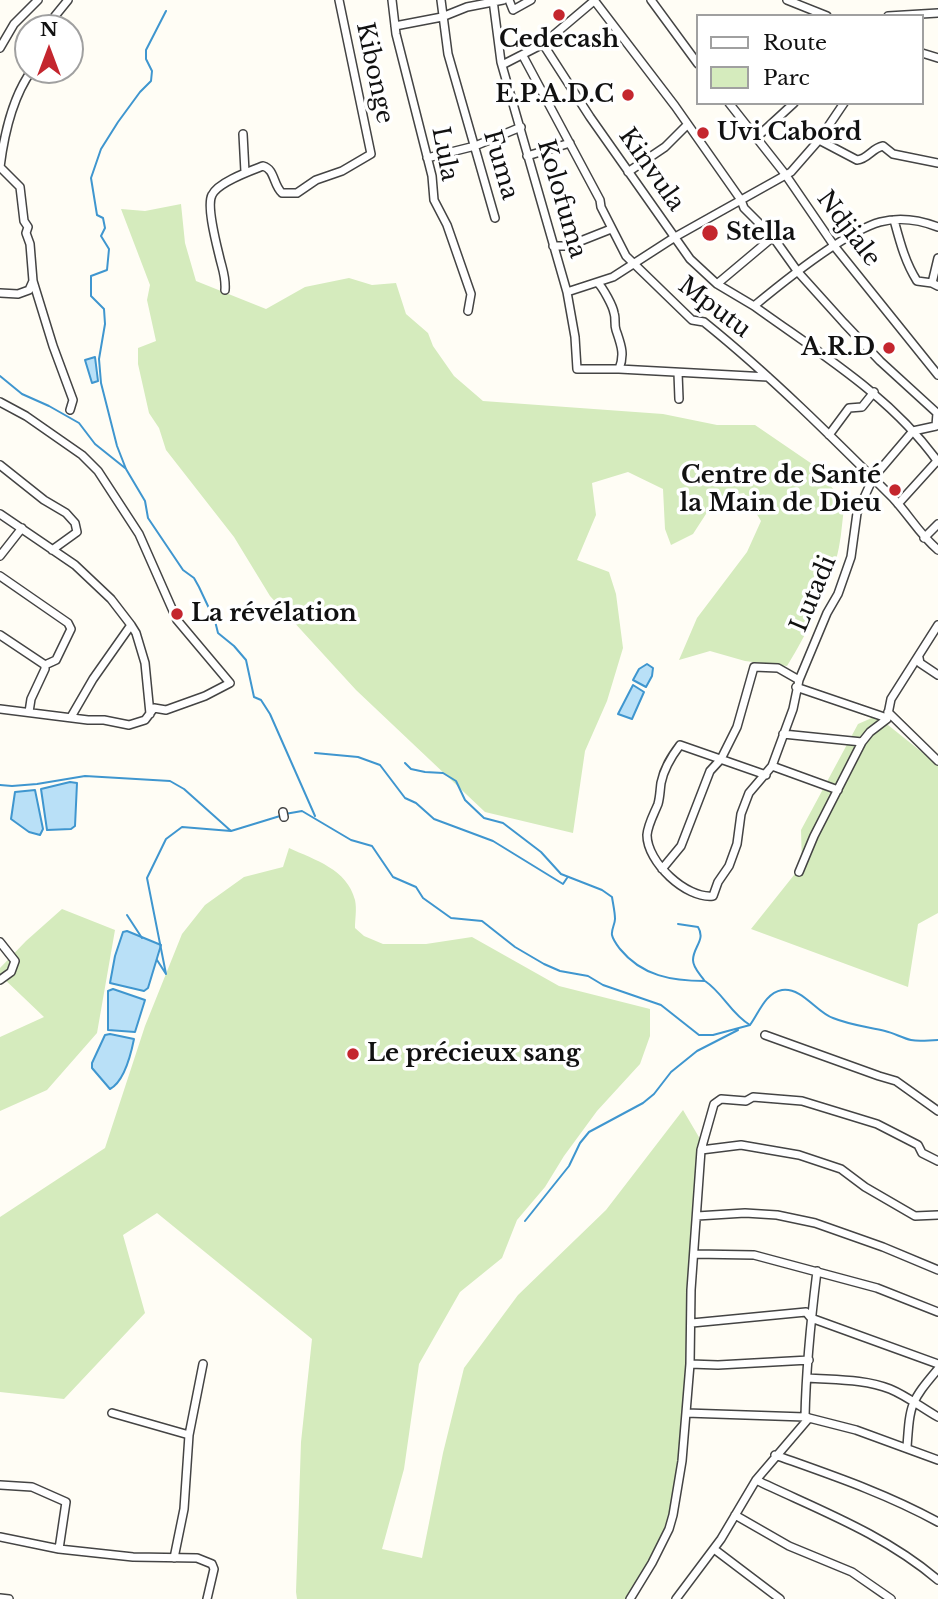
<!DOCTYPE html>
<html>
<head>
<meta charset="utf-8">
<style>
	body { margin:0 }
	#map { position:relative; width:938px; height:1599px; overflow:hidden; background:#fffdf5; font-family:"Libre Baskerville",serif }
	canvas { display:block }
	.legend { position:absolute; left:696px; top:14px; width:228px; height:91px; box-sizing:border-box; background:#fff; border:2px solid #a0a0a0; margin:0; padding:9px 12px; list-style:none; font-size:21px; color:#111 }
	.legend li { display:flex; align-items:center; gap:14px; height:35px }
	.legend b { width:35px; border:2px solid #a0a0a0 }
	.north { position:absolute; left:14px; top:14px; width:70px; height:70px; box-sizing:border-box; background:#fff; border:2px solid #a0a0a0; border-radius:50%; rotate:0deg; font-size:19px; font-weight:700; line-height:28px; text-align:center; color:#111 }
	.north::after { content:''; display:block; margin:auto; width:24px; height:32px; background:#c4262e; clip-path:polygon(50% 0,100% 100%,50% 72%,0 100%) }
</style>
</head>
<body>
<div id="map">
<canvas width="938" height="1599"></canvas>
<ul class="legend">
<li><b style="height:9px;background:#fff"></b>Route</li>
<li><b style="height:19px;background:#d5ebbd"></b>Parc</li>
</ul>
<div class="north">N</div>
</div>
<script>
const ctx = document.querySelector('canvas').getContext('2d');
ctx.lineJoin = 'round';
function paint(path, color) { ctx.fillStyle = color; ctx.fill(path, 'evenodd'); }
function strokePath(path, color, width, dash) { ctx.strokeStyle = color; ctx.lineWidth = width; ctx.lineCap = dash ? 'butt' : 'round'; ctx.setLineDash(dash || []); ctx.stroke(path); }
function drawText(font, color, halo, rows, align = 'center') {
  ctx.font = font + ' "Libre Baskerville",serif'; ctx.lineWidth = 7; ctx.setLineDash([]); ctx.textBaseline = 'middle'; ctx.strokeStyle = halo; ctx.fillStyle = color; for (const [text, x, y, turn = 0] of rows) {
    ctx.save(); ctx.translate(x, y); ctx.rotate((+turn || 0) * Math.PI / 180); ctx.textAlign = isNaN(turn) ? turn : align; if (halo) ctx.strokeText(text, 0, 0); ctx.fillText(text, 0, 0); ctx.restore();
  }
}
paint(new Path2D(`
	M 181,204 L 185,243 L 196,281 L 266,309 L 305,287 L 349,278 L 372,285 L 396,283 L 406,314 L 428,333 L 433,346 L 454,376 L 483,401 L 663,414 L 717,425 L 755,425 L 815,466 L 845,504 C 842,518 842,532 839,547 C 832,584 807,634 787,666 L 745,661 L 710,651 L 679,660 L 697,618 L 747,552 L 761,521 L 744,493 L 717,497 L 693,534 L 671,545 L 665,529 L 663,489 L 628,472 L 592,483 L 596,515 L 577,560 L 609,572 L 616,594 L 623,648 L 607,701 L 585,751 L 573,833 L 485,812 L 356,690 L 270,596 L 234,537 L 166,450 L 159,428 L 149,413 L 138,364 L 138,348 L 156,341 L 147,300 L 150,285 L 121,209 L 145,211 Z
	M 874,717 L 888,725 L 938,765 L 938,913 L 918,924 L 908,987 L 751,929 L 802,865 L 801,830 L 858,724 Z
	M 289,848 C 315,860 347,869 355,900 C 357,909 355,919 355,928 L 364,936 L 383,944 L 426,944 L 472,937 L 559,986 L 650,1009 L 650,1036 L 640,1064 L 597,1111 L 564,1156 L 545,1187 L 517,1220 L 502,1258 L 460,1292 L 419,1364 L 404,1469 L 382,1549 L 422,1558 L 443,1453 L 464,1368 L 518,1295 L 606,1210 L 683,1110 L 703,1144 L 682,1434 L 672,1514 L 653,1561 L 627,1599 L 297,1599 L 296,1592 L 301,1442 L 312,1339 L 157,1213 L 123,1235 L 145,1313 L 64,1399 L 0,1392 L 0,1217 L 105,1148 L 145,1026 L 182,934 L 205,905 L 244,877 L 283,867 Z
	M 62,909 L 115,930 L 97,1033 L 47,1090 L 0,1111 L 0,1037 L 44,1017 L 0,975 L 0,968 L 26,941 Z`), '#d5ebbd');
const water = new Path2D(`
	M 95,357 L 98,381 L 92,383 L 85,360 Z
	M 647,664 L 653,668 L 652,676 L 646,687 L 633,680 L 639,669 Z
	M 633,685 L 644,692 L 632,719 L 618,714 Z
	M 70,782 L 77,783 L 75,826 L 71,829 L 47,830 L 41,789 Z
	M 35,790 L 43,829 L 40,835 L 29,832 L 11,819 L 15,792 Z
	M 127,931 L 161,945 L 148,988 L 144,991 L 110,983 L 115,956 L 123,932 Z
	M 113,989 L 145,1000 L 135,1032 L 108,1030 L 108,991 Z
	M 110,1034 L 134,1039 C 131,1054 125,1081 110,1089 L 92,1068 L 92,1063 L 105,1035 Z`);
paint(water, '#b9e0f7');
strokePath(water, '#3f96cf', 2);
strokePath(new Path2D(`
	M 166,11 L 146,50 L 146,59 L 152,71 L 151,81 L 140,92 L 118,122 L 101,149 L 91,178 L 97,215 L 103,218 L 105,228 L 101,236 L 109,249 L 107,270 L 91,276 L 91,296 L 104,309 L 105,324 L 99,359 L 101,383 L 117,446 L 126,469 L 145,501 L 148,518 L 183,570 L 194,578 L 199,587 L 215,621 L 218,633 L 234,646 L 246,660 L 254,697 L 261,700 L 270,714 L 315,816
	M 0,376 L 22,394 L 49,406 L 79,423 L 95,444 L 125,468
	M 315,753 L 358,757 L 380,765 L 405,798 L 416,803 L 434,819 L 493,841 L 563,884 L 567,878
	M 405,763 L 411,769 L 425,772 L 443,773 L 456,781 L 465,800 L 484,818 L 503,823 L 541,852 L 561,874 L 602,890 L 612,897 C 613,904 615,912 615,919 C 615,924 611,930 612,935 C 613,940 617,945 620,949 C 642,976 672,981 705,981 C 723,993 731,1014 750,1025
	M 0,785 L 12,786 L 37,784 L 85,776 L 170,781 L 184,789 L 231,831
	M 285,814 L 302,811 L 351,840 L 372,846 L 393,877 L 416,887 L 423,898 L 451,918 L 482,921 L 515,947 L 544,964 L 560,971 L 588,976 L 603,985 L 661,1005 L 699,1035 L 713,1035 L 750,1025 C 759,1013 765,993 782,990 C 802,987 817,1013 833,1018 C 850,1025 868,1027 885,1031 C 894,1033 902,1038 911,1040 C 920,1042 929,1040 938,1040
	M 127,915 L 142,938
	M 678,924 L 698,927 C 706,940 693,947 693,960 C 693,968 700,974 704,980
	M 157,960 L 166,974 L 147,878 L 166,839 L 182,827 L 231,831 L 280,816
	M 525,1221 L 569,1166 L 580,1143 L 589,1132 L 643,1103 L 654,1094 L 671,1072 L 697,1051 L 738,1030`), '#3f96cf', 2);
const minor = new Path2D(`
	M 392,0 L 396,34 L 432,176 L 434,200 L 447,225 L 471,294 L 468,311
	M 441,0 L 448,54 L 495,218
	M 493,0 L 501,62 L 567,292 L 575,337 L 577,369 L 619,369 L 768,377
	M 509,0 L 513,10 L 531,0
	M 594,0 L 675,106 L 741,200 L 744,208 L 773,237 L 798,272 L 844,323 L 880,361 L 937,413 L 936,426 L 913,431 L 873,478 L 857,513 L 851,557 L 838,594 L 827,613 L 799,680 L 793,709 L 772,766 L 749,793 L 741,814 L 737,844 L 729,866 L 718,882 L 713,896 C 686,899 647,862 647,835 C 648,824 654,814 658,804 C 660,797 660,790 661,783 C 664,768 671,757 680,745 L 766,775
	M 651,0 L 698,64
	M 787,0 L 827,16
	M 888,16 L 938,13
	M 395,26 L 442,17 L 467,7 L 503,0
	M 50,28 L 55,16 L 68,0
	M 543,44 L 590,117 L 690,259 L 717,284 L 754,306 C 819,353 891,396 938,462
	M 0,48 L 14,24 L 38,0
	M 922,53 L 938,58
	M 523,56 L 600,200 L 601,207 L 626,256 L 692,320 L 704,322 C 771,376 832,437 893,498 C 909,515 920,535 938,550
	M 502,65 L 543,44 L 595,0
	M 32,70 C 13,96 4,135 0,167 L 20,187 L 24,221 L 28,227 L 26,233 L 30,244 L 33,281 L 53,346 L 73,400 L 70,410
	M 729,103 L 785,174 L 835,247 L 938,375
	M 243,134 L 245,172
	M 757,137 L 794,103
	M 819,140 L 857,160 C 868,159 872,148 883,146 L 893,154 L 938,163
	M 527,156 L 570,143
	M 427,158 L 475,146 L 521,127
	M 628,172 L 665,147 L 687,125
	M 894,220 C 900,242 905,262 917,281 L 932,283
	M 553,246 L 568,246 L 611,229
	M 938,258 L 932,283 L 938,286
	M 598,283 C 603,288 613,306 614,313 C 616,318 614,324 616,330 C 621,345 625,354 619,369
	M 717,284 L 773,237
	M 225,290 C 226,278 223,271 220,259 C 217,246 206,206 212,195 C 218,182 250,171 263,166 C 275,169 273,185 282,193 L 297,193 L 316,180 L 342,171 L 371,154 L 339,0
	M 567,292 L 613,277 L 675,237 L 791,172 L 819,140 L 844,103
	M 0,293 L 18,294 L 29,290 L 33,281
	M 754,306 C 783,282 845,232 880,222 C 899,217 920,220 938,227
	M 678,373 L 679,399
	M 0,402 L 26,416 L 59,439 L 82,455 L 98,471 L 139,534 L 177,620 L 230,683 L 205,696 L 166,710 L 154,708 L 145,720 L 129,725 L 104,720 L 88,720 L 0,709
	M 829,435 L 849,408 L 862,407 L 874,392
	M 0,465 L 44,500 L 66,513 L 75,523 L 77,532 L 52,550
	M 898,504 L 937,461
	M 0,514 L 75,565 L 111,599 L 131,625 L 136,633 L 145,663 L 150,714
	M 924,538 L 938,524
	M 0,556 L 22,528
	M 0,576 L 68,623 L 71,629 L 56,660 L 45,665 L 45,669 L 31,699 L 29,712
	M 0,635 L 45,665
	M 919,658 L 920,663 L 938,675
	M 796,687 L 887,718
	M 888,712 L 938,761
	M 71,717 L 93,679 L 131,625
	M 783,734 L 862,742
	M 772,766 L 838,790
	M 283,812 L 284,817
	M 662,869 L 681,846 L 710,771 L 721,759 L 737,727 L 754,667 L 778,668 L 799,680
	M 799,872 L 814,836 L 862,742 L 870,732 L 887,719 L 891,699 L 938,625
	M 0,942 L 15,961 L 11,972 L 0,980
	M 765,1035 L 879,1076 L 896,1081 L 938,1111
	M 701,1150 L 741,1145 L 799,1155 L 841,1169 L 865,1187 L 915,1216 L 938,1215
	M 697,1216 L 745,1213 L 777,1215 L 815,1223 L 883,1247 L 938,1270
	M 694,1254 L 754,1255 L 877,1288 L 938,1312
	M 692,1323 L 806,1312 L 811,1318 L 938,1364
	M 690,1364 L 718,1365 L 809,1360
	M 808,1378 C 835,1380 865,1379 890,1389 C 907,1396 922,1408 938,1417
	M 112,1413 L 189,1435
	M 686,1413 L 805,1417
	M 809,1418 L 805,1417 C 806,1369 811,1319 817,1271
	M 809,1418 L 856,1430 L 938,1460
	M 907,1447 C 910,1404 910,1402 938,1369
	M 775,1455 C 831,1475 885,1493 938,1522
	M 756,1480 C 819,1510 884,1534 938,1580
	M 0,1485 L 32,1487 L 66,1502 L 59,1549
	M 735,1515 L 789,1546 L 852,1572 L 891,1599
	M 0,1537 L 59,1549 L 133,1557 L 197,1558 L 212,1564 L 214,1569 L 207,1599
	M 714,1549 L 780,1599
	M 174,1558 L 184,1509 L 189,1435 L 203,1364
	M 0,1598 L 9,1599
	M 630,1599 L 652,1563 L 669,1529 L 673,1515 L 682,1461 L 690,1364 L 691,1290 L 701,1150 L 714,1104 L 721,1099 L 746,1101 L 753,1097 L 802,1101 L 877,1124 L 918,1145 L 922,1153 L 938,1161
	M 676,1599 L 721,1539 L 756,1480 L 809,1418`);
strokePath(minor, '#444', 10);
strokePath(minor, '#fff', 7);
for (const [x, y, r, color] of [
	[559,15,7,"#c4262e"],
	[628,95,7,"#c4262e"],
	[703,133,7,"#c4262e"],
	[710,233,9,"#c4262e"],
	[889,348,7,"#c4262e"],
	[895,490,7,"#c4262e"],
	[177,614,7,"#c4262e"],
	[353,1054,7,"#c4262e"]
]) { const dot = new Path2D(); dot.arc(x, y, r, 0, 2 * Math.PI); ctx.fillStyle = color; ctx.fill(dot); strokePath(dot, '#fff', 2.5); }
drawText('bold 24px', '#111', '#fff', [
	["Cedecash",559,40,"center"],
	["E.P.A.D.C",614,95,"right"],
	["Uvi Cabord",717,133],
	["Stella",726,233],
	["A.R.D",875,348,"right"],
	["Centre de Santé",881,476,"right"],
	["la Main de Dieu",881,504,"right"],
	["La révélation",191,614],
	["Le précieux sang",367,1054]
], 'left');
drawText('24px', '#111', '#fff', [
	["Kibonge",374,73,78],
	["Lula",444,154,79],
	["Fuma",500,165,74],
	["Kinvula",651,170,55],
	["Kolofuma",561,199,74],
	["Ndjiale",848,229,53],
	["Mputu",714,308,37],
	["Lutadi",814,594,-67]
]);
</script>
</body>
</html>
